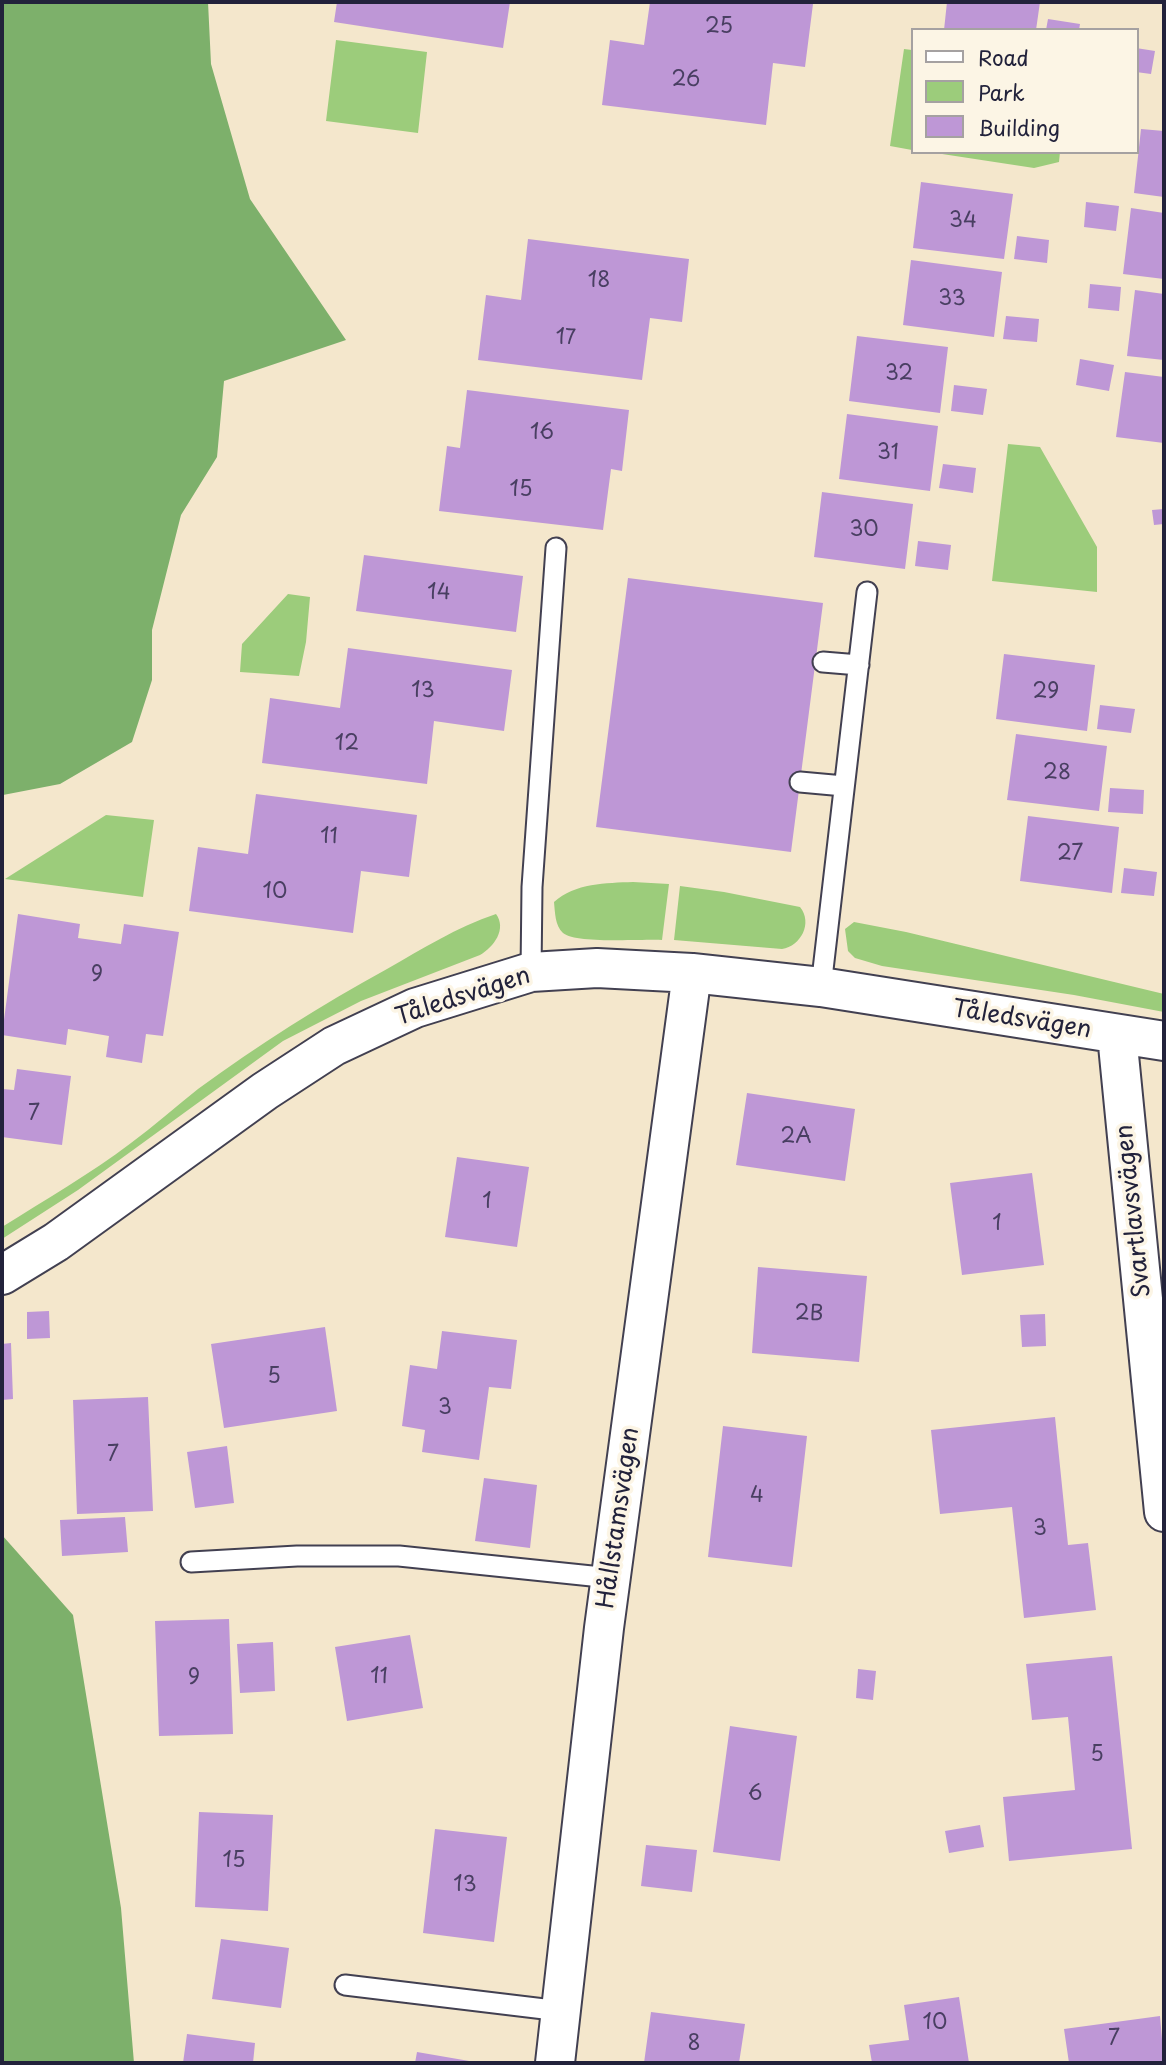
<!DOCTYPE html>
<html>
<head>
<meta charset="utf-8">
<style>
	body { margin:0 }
	#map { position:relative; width:1166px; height:2065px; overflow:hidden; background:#f4e7cc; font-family:"Playpen Sans",sans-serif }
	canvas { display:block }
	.frame { position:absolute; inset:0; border:4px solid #22223b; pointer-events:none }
	.legend { position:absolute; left:911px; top:28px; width:228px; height:126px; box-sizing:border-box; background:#fcf5e5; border:2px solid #a5a1a1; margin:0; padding:9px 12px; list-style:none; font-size:21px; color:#22223b }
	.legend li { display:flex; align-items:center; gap:14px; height:35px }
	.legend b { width:35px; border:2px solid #a5a1a1 }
</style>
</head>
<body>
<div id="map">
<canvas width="1166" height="2065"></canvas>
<div class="frame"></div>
<ul class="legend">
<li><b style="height:9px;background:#fff"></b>Road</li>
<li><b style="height:19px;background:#9ccc7b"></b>Park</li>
<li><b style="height:19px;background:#be97d6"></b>Building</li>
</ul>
</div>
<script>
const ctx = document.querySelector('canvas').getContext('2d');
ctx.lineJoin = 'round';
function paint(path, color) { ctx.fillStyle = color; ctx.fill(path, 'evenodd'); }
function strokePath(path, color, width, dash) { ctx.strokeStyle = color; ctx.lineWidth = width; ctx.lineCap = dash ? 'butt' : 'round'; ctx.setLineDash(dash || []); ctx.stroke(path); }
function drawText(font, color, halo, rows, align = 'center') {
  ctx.font = font + ' "Playpen Sans",sans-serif'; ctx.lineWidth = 7; ctx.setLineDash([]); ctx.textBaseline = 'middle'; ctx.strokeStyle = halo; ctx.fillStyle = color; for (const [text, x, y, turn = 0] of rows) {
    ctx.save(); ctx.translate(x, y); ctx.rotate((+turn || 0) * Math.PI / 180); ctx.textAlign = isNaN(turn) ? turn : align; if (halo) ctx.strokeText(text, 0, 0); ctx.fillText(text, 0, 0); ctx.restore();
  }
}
paint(new Path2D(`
	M 336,40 L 427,52 L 418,133 L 326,121 Z
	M 904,49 L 912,50 L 912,150 L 890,146 Z
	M 929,152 L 1060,152 L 1059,162 L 1034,168 Z
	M 1008,444 L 1040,447 L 1097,547 L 1097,592 L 992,581 Z
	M 288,594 L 310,597 L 306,642 L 299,676 L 240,672 L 242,644 Z
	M 106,815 L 154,820 L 143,897 L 5,879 Z
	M 633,882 L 669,884 L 662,940 C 642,939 576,944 563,933 C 555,926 555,912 554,902 C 575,883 606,883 633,882 Z
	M 680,886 L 724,892 L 800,907 C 813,923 801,946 782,949 L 674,940 Z
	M 496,914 C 507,929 494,947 480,955 L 361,1001 L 283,1041 L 78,1190 L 2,1239 L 2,1227 C 45,1200 90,1174 131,1143 C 154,1126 175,1107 198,1089 C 258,1045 321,1005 387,969 C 422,949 457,927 496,914 Z
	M 854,922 L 906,932 L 1164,994 L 1164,1012 L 1074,995 L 882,966 L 855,958 L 848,951 L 845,929 Z`), '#9ccc7b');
paint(new Path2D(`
	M 2,2 L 208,2 L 211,64 L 250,199 L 346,340 L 224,381 L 217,457 L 181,515 L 152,630 L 152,680 L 132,742 L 60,784 L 3,795 Z
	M 2,1535 L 73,1615 L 121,1908 L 134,2063 L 2,2063 Z`), '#7db06b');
paint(new Path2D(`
	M 337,2 L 510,2 L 503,48 L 334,22 Z
	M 650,2 L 792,2 L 813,4 L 805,67 L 773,63 L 766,125 L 602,105 L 610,40 L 644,45 Z
	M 947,2 L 1040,2 L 1036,30 L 944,30 Z
	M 1048,19 L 1080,24 L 1079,30 L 1046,30 Z
	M 1136,48 L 1155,51 L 1151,74 L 1136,72 Z
	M 1141,129 L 1164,131 L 1164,197 L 1134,193 Z
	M 921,182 L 1013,194 L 1004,259 L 913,248 Z
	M 1086,202 L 1119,206 L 1116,231 L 1084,227 Z
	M 1131,208 L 1164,213 L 1164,279 L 1123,274 Z
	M 1017,236 L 1049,240 L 1047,263 L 1014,259 Z
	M 528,239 L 689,259 L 682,322 L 650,318 L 642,380 L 478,360 L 486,295 L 521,300 Z
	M 911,260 L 1002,272 L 994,337 L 903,325 Z
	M 1090,284 L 1121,287 L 1119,311 L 1088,308 Z
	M 1135,290 L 1164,294 L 1164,360 L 1127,356 Z
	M 1006,316 L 1039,319 L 1037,342 L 1003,339 Z
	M 857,336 L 948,347 L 940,413 L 849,401 Z
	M 1080,359 L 1114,365 L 1109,391 L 1076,385 Z
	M 1125,372 L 1164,377 L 1164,443 L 1116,437 Z
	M 954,385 L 987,389 L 983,415 L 951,411 Z
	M 467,390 L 629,410 L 622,471 L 611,469 L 603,530 L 439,511 L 447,446 L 460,448 Z
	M 847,414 L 938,426 L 930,491 L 839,479 Z
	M 943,464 L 976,468 L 973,493 L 939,488 Z
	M 822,492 L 913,504 L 905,569 L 814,557 Z
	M 1164,509 L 1164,524 L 1154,525 L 1152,510 Z
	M 918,541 L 951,545 L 948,570 L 915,566 Z
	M 364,555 L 523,576 L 516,632 L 356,611 Z
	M 628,578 L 823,603 L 791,852 L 596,827 Z
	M 348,648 L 512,670 L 504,731 L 434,721 L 427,784 L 262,763 L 270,698 L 340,708 Z
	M 1004,654 L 1095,665 L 1087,731 L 996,719 Z
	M 1100,705 L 1135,709 L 1131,733 L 1097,729 Z
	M 1016,734 L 1107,746 L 1099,811 L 1007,800 Z
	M 1110,788 L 1144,790 L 1143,814 L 1108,812 Z
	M 256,794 L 417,815 L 409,877 L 361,871 L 353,933 L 189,911 L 198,847 L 248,854 Z
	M 1028,816 L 1119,827 L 1112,893 L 1020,881 Z
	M 1124,868 L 1157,872 L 1154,896 L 1121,893 Z
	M 18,914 L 80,924 L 78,938 L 121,944 L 124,924 L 179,932 L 163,1036 L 146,1034 L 142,1063 L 106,1057 L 109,1036 L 68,1029 L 66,1045 L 2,1035 Z
	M 17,1069 L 71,1076 L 62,1145 L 2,1137 L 2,1089 L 14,1090 Z
	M 747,1093 L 855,1109 L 845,1181 L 736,1165 Z
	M 457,1157 L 529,1167 L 517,1247 L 445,1237 Z
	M 1032,1173 L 1044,1265 L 962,1275 L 950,1183 Z
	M 758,1267 L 867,1276 L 859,1362 L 752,1353 Z
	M 49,1311 L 50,1338 L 27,1339 L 27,1312 Z
	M 1045,1314 L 1046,1346 L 1022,1347 L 1020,1315 Z
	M 325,1327 L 337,1411 L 224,1428 L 211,1344 Z
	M 442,1331 L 517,1340 L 511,1389 L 489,1387 L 479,1460 L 422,1452 L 425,1430 L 402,1426 L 410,1365 L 437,1369 Z
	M 11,1343 L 13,1399 L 2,1400 L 2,1344 Z
	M 148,1397 L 153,1511 L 77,1514 L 73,1400 Z
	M 1055,1417 L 1068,1545 L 1088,1543 L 1096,1610 L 1024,1618 L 1012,1507 L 940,1514 L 931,1430 Z
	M 723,1426 L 807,1436 L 792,1567 L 708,1557 Z
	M 227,1446 L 234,1503 L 195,1508 L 187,1452 Z
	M 484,1478 L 537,1485 L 530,1548 L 475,1541 Z
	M 125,1517 L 128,1552 L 62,1556 L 60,1520 Z
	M 229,1619 L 233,1734 L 159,1736 L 155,1621 Z
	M 410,1635 L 423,1708 L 347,1721 L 335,1647 Z
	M 273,1642 L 275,1691 L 240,1693 L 237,1644 Z
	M 1112,1656 L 1132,1849 L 1009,1861 L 1003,1797 L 1075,1790 L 1068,1717 L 1032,1720 L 1026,1664 Z
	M 858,1669 L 876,1671 L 873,1700 L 856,1698 Z
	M 730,1726 L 797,1736 L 780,1861 L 713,1852 Z
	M 199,1812 L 273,1815 L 268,1911 L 195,1907 Z
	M 980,1825 L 984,1847 L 949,1853 L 945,1831 Z
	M 435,1829 L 507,1837 L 494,1942 L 423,1933 Z
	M 646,1845 L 697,1850 L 692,1892 L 641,1886 Z
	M 221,1939 L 289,1948 L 281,2008 L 212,1999 Z
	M 959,1997 L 969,2063 L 872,2063 L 869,2045 L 909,2040 L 904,2005 Z
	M 651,2012 L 745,2024 L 739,2063 L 644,2063 Z
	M 1160,2016 L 1164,2063 L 1069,2063 L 1064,2029 Z
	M 187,2034 L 255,2043 L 253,2063 L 183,2063 Z
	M 417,2052 L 475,2062 L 474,2063 L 415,2063 Z`), '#be97d6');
const service = new Path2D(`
	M 823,662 L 859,665
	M 800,782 L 844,786
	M 531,972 L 532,887 L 556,548
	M 821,987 L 867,592
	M 191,1562 L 297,1556 L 399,1556 L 611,1578
	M 345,1985 L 561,2011`);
const minor = new Path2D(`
	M 1117,1035 L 1164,1512
	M 2,1275 L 56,1242 L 265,1091 L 334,1046 L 415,1008 L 531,972 L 597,968 L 692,973 L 821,987 L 1164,1041
	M 555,2063 L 604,1628 L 692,973`);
strokePath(service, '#424051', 23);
strokePath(minor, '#424051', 42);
strokePath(service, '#fff', 19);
strokePath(minor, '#fff', 38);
drawText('21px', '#493f62', null, [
	["25",719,27],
	["26",686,80],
	["34",963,221],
	["18",599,281],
	["33",952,299],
	["17",566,338],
	["32",899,374],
	["16",542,433],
	["31",888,453],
	["15",521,490],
	["30",864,530],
	["14",439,593],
	["13",423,691],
	["29",1046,692],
	["12",347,744],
	["28",1057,773],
	["11",329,837],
	["27",1070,854],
	["10",275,892],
	["9",97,975],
	["7",34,1114],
	["2A",796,1137],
	["1",487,1202],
	["1",997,1224],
	["2B",809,1314],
	["5",274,1377],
	["3",445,1408],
	["7",113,1455],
	["4",757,1496],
	["3",1040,1529],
	["11",379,1677],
	["9",194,1678],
	["5",1097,1755],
	["6",755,1794],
	["15",234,1861],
	["13",465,1885],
	["10",935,2023],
	["7",1114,2039],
	["8",694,2044]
]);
drawText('24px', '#22223b', '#fcf5e5', [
	["Tåledsvägen",463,997,-18],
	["Tåledsvägen",1022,1020,9],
	["Svartlavsvägen",1134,1211,-96],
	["Hållstamsvägen",619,1518,-82]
]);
</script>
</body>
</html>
